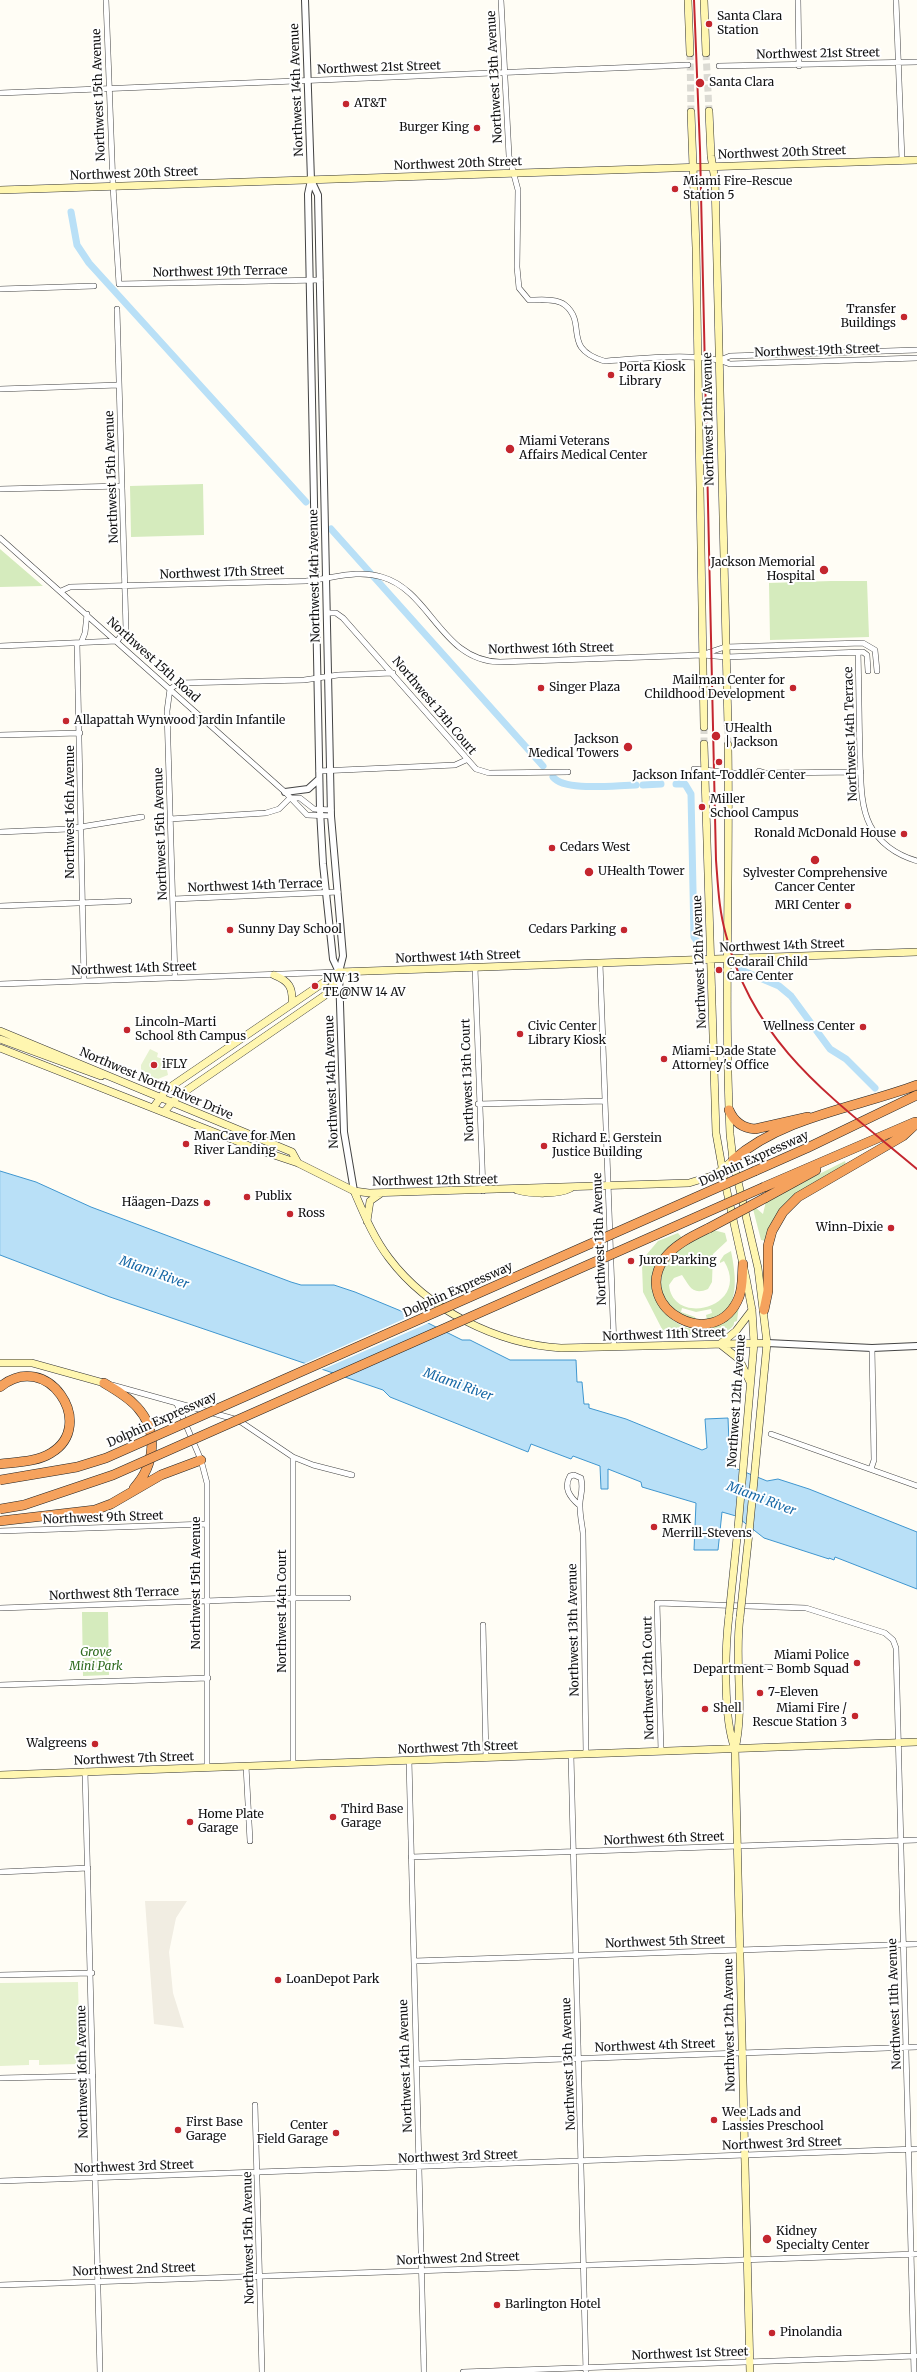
<!DOCTYPE html>
<html>
<head>
<meta charset="utf-8">
<style>
	body { margin:0 }
	canvas { display:block; background:#fffdf5 }
</style>
</head>
<body>
<canvas width="917" height="2372"></canvas>
<script>
const ctx = document.querySelector('canvas').getContext('2d');
ctx.lineJoin = 'round';
function paint(path, color) { ctx.fillStyle = color; ctx.fill(path, 'evenodd'); }
function strokePath(path, color, width, dash) { ctx.strokeStyle = color; ctx.lineWidth = width; ctx.lineCap = dash ? 'butt' : 'round'; ctx.setLineDash(dash || []); ctx.stroke(path); }
function drawText(font, color, halo, rows, align = 'center') {
  ctx.font = font + ' Merriweather,serif'; ctx.lineWidth = 4; ctx.setLineDash([]); ctx.textBaseline = 'middle'; ctx.strokeStyle = halo; ctx.fillStyle = color; for (const [text, x, y, turn = 0] of rows) {
    ctx.save(); ctx.translate(x, y); ctx.rotate((+turn || 0) * Math.PI / 180); ctx.textAlign = isNaN(turn) ? turn : align; if (halo) ctx.strokeText(text, 0, 0); ctx.fillText(text, 0, 0); ctx.restore();
  }
}
paint(new Path2D(`
	M 203,484 L 204,535 L 131,537 L 130,486 Z
	M 0,549 L 43,586 L 0,587 Z
	M 831,581 L 867,581 L 869,637 L 770,640 L 769,583 Z
	M 845,1161 L 846,1165 L 803,1190 L 766,1241 L 761,1240 L 753,1209 L 756,1208 L 763,1214 L 766,1201 Z
	M 713,1230 L 725,1233 L 727,1241 L 713,1254 L 712,1282 L 708,1289 C 692,1296 689,1285 682,1275 L 674,1278 L 669,1285 C 673,1328 752,1307 724,1261 L 720,1263 L 720,1261 L 724,1255 L 731,1251 C 736,1276 742,1315 707,1320 L 706,1315 L 712,1313 L 711,1309 L 696,1312 L 682,1308 L 681,1312 L 695,1317 L 696,1321 C 690,1318 679,1316 673,1312 C 658,1299 658,1274 669,1258 C 679,1245 699,1237 713,1230 Z
	M 678,1233 L 682,1238 C 673,1246 661,1253 657,1264 C 644,1296 675,1340 710,1327 C 721,1323 729,1310 739,1305 L 737,1321 L 734,1322 C 734,1323 734,1326 732,1327 C 727,1336 681,1335 670,1334 L 663,1331 L 643,1292 L 642,1265 L 647,1254 L 658,1241 Z
	M 82,1612 L 108,1612 L 109,1675 L 83,1676 Z`), '#d5ebbd');
paint(new Path2D(`
	M 150,1049 L 158,1053 L 157,1057 L 167,1061 L 164,1069 L 167,1070 L 168,1075 L 158,1079 L 156,1082 L 144,1078 L 141,1074 L 141,1065 Z
	M 78,1982 L 80,2064 L 39,2065 L 39,2060 L 29,2060 L 29,2065 L 0,2066 L 0,1983 Z`), '#e6f2cf');
paint(new Path2D(`
	M 145,1901 L 187,1901 L 176,1918 L 169,1952 L 173,1993 L 184,2028 L 154,2024 Z`), '#f1ede2');
const water = new Path2D(`
	M 0,1171 L 36,1182 L 91,1207 L 291,1282 L 301,1285 L 334,1285 L 355,1292 L 418,1318 L 462,1340 L 470,1340 L 510,1360 L 576,1360 L 577,1382 L 582,1382 L 584,1404 L 589,1404 L 589,1408 L 626,1419 L 702,1450 L 707,1448 L 705,1419 L 728,1418 L 730,1466 L 767,1481 L 778,1479 L 809,1489 L 917,1532 L 917,1589 L 835,1557 L 834,1560 L 829,1558 L 829,1559 L 764,1538 L 736,1516 L 722,1512 L 718,1550 L 694,1550 L 696,1503 L 642,1487 L 641,1482 L 608,1469 L 608,1489 L 601,1489 L 600,1466 L 573,1456 L 571,1459 L 531,1444 L 528,1452 L 390,1397 L 383,1390 L 110,1297 L 0,1255 Z`);
paint(water, '#b9e0f7');
strokePath(water, '#3f96cf', 1);
paint(new Path2D(`
	M 415,1314 L 431,1322 L 319,1371 L 301,1365 Z`), '#fffdf5');
strokePath(new Path2D(`
	M 71,212 L 77,245 L 89,263 L 306,502
	M 331,529 L 543,766
	M 553,777 C 565,792 616,785 636,785
	M 676,784 L 685,784 L 691,794 L 694,937 L 699,944
	M 643,785 L 661,784
	M 741,970 L 779,986 L 791,996 L 830,1049 L 846,1059 L 875,1088`), '#b9e0f7', 7);
strokePath(new Path2D(`
	M 690,53 L 691,112
	M 706,53 L 709,111
	M 704,727 L 704,744
	M 728,727 L 728,745`), '#dbdad3', 7, [7, 3.5]);
const minor = new Path2D(`
	M 106,0 L 113,186 L 119,284 L 320,280
	M 501,0 L 509,156 L 518,190 L 517,267 L 519,288 L 529,300 C 539,300 557,298 565,305 C 588,324 561,348 604,361 C 637,359 701,351 730,364 L 917,358
	M 798,0 L 799,66
	M 896,0 L 902,160
	M 719,66 L 917,62
	M 0,93 L 688,65
	M 0,289 L 94,286
	M 720,360 L 730,356 L 917,350
	M 0,389 L 119,385
	M 0,489 L 122,486
	M 0,538 L 285,792 L 307,815 L 331,816
	M 61,591 L 70,587 L 306,581 C 332,579 356,569 382,577 C 431,591 441,661 500,662 L 703,655 L 726,657 L 863,652 L 867,655 L 868,671
	M 327,613 L 336,613 L 343,618 L 476,769 L 489,773 L 568,772
	M 77,643 L 84,981
	M 81,643 L 85,633 L 87,614
	M 0,646 L 117,641 L 126,630 L 117,309
	M 858,653 C 859,687 859,722 860,756 C 861,779 860,805 870,825 C 880,844 897,855 917,861
	M 704,654 L 725,647 L 863,643 L 875,650 L 877,671
	M 0,735 L 80,733
	M 694,769 L 754,775
	M 319,771 L 455,765 L 466,760
	M 759,771 L 765,773 L 861,772
	M 290,798 L 300,798 L 314,809 L 331,810
	M 170,819 L 266,813 L 279,809 L 290,798
	M 0,832 L 68,829 L 142,817
	M 173,899 L 338,892
	M 0,906 L 129,901
	M 600,963 L 614,1347
	M 475,967 L 483,1191
	M 175,978 L 167,711 L 170,689 L 179,683 L 304,680 L 338,675 L 393,673
	M 0,984 L 339,972
	M 478,1104 L 605,1101
	M 112,1385 L 238,1420 L 293,1457 L 313,1465 L 352,1475
	M 177,1404 L 201,1460 L 207,1483 L 207,1767
	M 771,1434 L 917,1486
	M 293,1457 L 293,1764
	M 871,1469 L 874,1460 L 872,1348
	M 579,1505 C 570,1497 563,1488 570,1476 L 574,1475 L 581,1478 C 584,1492 579,1497 580,1507 C 580,1516 582,1524 583,1533 L 586,1754
	M 0,1531 L 207,1524
	M 0,1608 L 292,1598 L 348,1598
	M 483,1625 L 486,1758
	M 737,1667 L 770,1667
	M 0,1685 L 208,1678
	M 661,1751 L 657,1603 L 806,1608 L 885,1633 L 893,1640 L 896,1648 L 914,2372
	M 571,1755 L 586,2372
	M 409,1760 L 424,2372
	M 246,1766 L 250,1841
	M 85,1771 L 100,2372
	M 411,1857 L 917,1840
	M 0,1872 L 88,1868
	M 414,1961 L 917,1944
	M 0,1975 L 92,1973
	M 417,2064 L 917,2047
	M 0,2078 L 93,2076
	M 255,2105 L 262,2372
	M 0,2181 L 917,2149
	M 0,2285 L 917,2254
	M 463,2372 L 916,2356`);
const tertiary = new Path2D(`
	M 305,0 L 311,180 L 308,194 L 320,810 L 323,864 L 333,959 L 339,972
	M 311,180 L 318,195 L 331,816 L 343,956 L 339,972 L 344,1132 L 354,1191
	M 285,792 L 308,789 L 319,779
	M 767,1343 L 872,1348 L 917,1346`);
const secondary = new Path2D(`
	M 688,0 L 690,53
	M 704,0 L 706,53
	M 709,111 L 711,156 L 715,180 L 728,727
	M 691,112 L 696,248 L 704,727
	M 0,190 L 917,160
	M 704,744 L 716,1133 L 724,1178 L 746,1278 L 752,1310 L 754,1343 L 738,1528
	M 728,745 C 730,875 724,1004 730,1134 L 733,1160 L 758,1268 L 767,1343 L 749,1533
	M 274,975 C 289,981 293,987 292,1004
	M 0,1031 L 292,1152 L 298,1163
	M 0,1039 L 101,1076
	M 0,1048 L 262,1151 L 298,1163 L 354,1191 L 369,1193 L 689,1183 L 715,1175 L 733,1160
	M 153,1108 L 166,1090 L 339,972 L 917,952
	M 164,1112 L 177,1097 L 324,996 L 333,985 L 339,972
	M 517,1190 C 532,1194 557,1195 571,1188
	M 354,1191 C 364,1214 373,1237 389,1258 C 428,1310 497,1344 561,1348 L 767,1343
	M 367,1221 L 370,1201 L 380,1194
	M 720,1344 L 739,1359 L 750,1382
	M 720,1344 L 736,1331 L 752,1310
	M 0,1363 L 32,1363 L 104,1383
	M 729,1615 C 725,1649 723,1718 735,1749
	M 740,1617 C 734,1661 745,1707 735,1749 L 750,2372
	M 0,1775 L 917,1742`);
const motorway = new Path2D(`
	M 729,1110 C 734,1122 742,1128 755,1129 L 808,1117
	M 733,1160 C 784,1116 856,1108 917,1085
	M 755,1171 L 807,1148 L 917,1095
	M 764,1187 L 915,1122
	M 765,1198 L 816,1170
	M 709,1228 C 693,1236 675,1244 664,1259 C 630,1309 716,1355 739,1297 C 743,1287 742,1275 743,1264
	M 764,1310 L 768,1291 L 768,1246 L 772,1231 L 783,1212 L 798,1197 L 903,1136 L 917,1123
	M 104,1383 C 116,1390 128,1397 137,1407 C 159,1431 155,1465 134,1488
	M 0,1387 C 47,1348 98,1425 51,1453 C 37,1462 16,1462 0,1464
	M 0,1521 L 95,1510 L 111,1504 L 161,1475 L 201,1460`);
strokePath(minor, '#444', 6);
strokePath(tertiary, '#444', 8);
strokePath(secondary, '#333', 8);
strokePath(motorway, '#222', 10);
strokePath(minor, '#fff', 5);
strokePath(tertiary, '#fff', 6);
strokePath(secondary, '#fff6b0', 7);
strokePath(motorway, '#f5a25d', 9);
strokePath(new Path2D(`
	M 694,0 L 700,149 L 716,860 C 718,886 719,911 726,935 C 754,1046 834,1099 917,1169`), '#c4262e', 2);
const secondaryBridge = new Path2D(`
	M 729,1615 L 738,1528
	M 740,1617 L 749,1533`);
const motorwayBridge = new Path2D(`
	M 709,1228 L 765,1198
	M 0,1480 L 77,1467 L 106,1458 L 755,1171
	M 0,1509 L 24,1505 L 113,1475 L 764,1187`);
strokePath(secondaryBridge, '#333', 8, []);
strokePath(motorwayBridge, '#222', 10, []);
strokePath(secondaryBridge, '#fff6b0', 7);
strokePath(motorwayBridge, '#f5a25d', 9);
for (const [x, y, r, color] of [
	[709,24,4,"#c4262e"],
	[700,83,5,"#c4262e"],
	[346,104,4,"#c4262e"],
	[477,128,4,"#c4262e"],
	[675,189,4,"#c4262e"],
	[904,317,4,"#c4262e"],
	[611,375,4,"#c4262e"],
	[510,449,5,"#c4262e"],
	[824,570,5,"#c4262e"],
	[541,688,4,"#c4262e"],
	[793,688,4,"#c4262e"],
	[66,721,4,"#c4262e"],
	[716,736,5,"#c4262e"],
	[628,747,5,"#c4262e"],
	[719,762,4,"#c4262e"],
	[702,807,4,"#c4262e"],
	[904,834,4,"#c4262e"],
	[552,848,4,"#c4262e"],
	[815,860,5,"#c4262e"],
	[589,872,5,"#c4262e"],
	[848,906,4,"#c4262e"],
	[230,930,4,"#c4262e"],
	[624,930,4,"#c4262e"],
	[719,970,4,"#c4262e"],
	[315,986,4,"#c4262e"],
	[863,1027,4,"#c4262e"],
	[127,1030,4,"#c4262e"],
	[520,1034,4,"#c4262e"],
	[664,1059,4,"#c4262e"],
	[154,1065,4,"#c4262e"],
	[186,1144,4,"#c4262e"],
	[544,1146,4,"#c4262e"],
	[247,1197,4,"#c4262e"],
	[207,1203,4,"#c4262e"],
	[290,1214,4,"#c4262e"],
	[891,1228,4,"#c4262e"],
	[631,1261,4,"#c4262e"],
	[654,1527,4,"#c4262e"],
	[857,1663,4,"#c4262e"],
	[760,1693,4,"#c4262e"],
	[705,1709,4,"#c4262e"],
	[855,1716,4,"#c4262e"],
	[95,1744,4,"#c4262e"],
	[333,1817,4,"#c4262e"],
	[190,1822,4,"#c4262e"],
	[278,1980,4,"#c4262e"],
	[714,2120,4,"#c4262e"],
	[178,2130,4,"#c4262e"],
	[336,2133,4,"#c4262e"],
	[767,2239,5,"#c4262e"],
	[497,2305,4,"#c4262e"],
	[772,2333,4,"#c4262e"]
]) { const dot = new Path2D(); dot.arc(x, y, r, 0, 2 * Math.PI); ctx.fillStyle = color; ctx.fill(dot); strokePath(dot, '#fff', 1.5); }
drawText('12px', '#111', '#fff', [
	["Santa Clara",717,17],
	["Station",717,31],
	["Santa Clara",709,83],
	["AT&T",354,104],
	["Burger King",469,128,"right"],
	["Miami Fire-Rescue",683,182],
	["Station 5",683,196],
	["Transfer",896,310,"right"],
	["Buildings",896,324,"right"],
	["Porta Kiosk",619,368],
	["Library",619,382],
	["Miami Veterans",519,442],
	["Affairs Medical Center",519,456],
	["Jackson Memorial",815,563,"right"],
	["Hospital",815,577,"right"],
	["Mailman Center for",785,681,"right"],
	["Childhood Development",785,695,"right"],
	["Singer Plaza",549,688],
	["Allapattah Wynwood Jardin Infantile",74,721],
	["UHealth",725,729],
	["| Jackson",725,743],
	["Jackson",619,740,"right"],
	["Medical Towers",619,754,"right"],
	["Jackson Infant-Toddler Center",719,776,"center"],
	["Miller",710,800],
	["School Campus",710,814],
	["Ronald McDonald House",896,834,"right"],
	["Cedars West",560,848],
	["UHealth Tower",598,872],
	["Sylvester Comprehensive",815,874,"center"],
	["Cancer Center",815,888,"center"],
	["MRI Center",840,906,"right"],
	["Sunny Day School",238,930],
	["Cedars Parking",616,930,"right"],
	["Cedarail Child",727,963],
	["Care Center",727,977],
	["NW 13",323,979],
	["TE@NW 14 AV",323,993],
	["Lincoln-Marti",135,1023],
	["School 8th Campus",135,1037],
	["Civic Center",528,1027],
	["Library Kiosk",528,1041],
	["Wellness Center",855,1027,"right"],
	["Miami-Dade State",672,1052],
	["Attorney's Office",672,1066],
	["iFLY",162,1065],
	["ManCave for Men",194,1137],
	["River Landing",194,1151],
	["Richard E. Gerstein",552,1139],
	["Justice Building",552,1153],
	["Publix",255,1197],
	["Häagen-Dazs",199,1203,"right"],
	["Ross",298,1214],
	["Winn-Dixie",883,1228,"right"],
	["Juror Parking",639,1261],
	["RMK",662,1520],
	["Merrill-Stevens",662,1534],
	["Miami Police",849,1656,"right"],
	["Department - Bomb Squad",849,1670,"right"],
	["7-Eleven",768,1693],
	["Shell",713,1709],
	["Miami Fire /",847,1709,"right"],
	["Rescue Station 3",847,1723,"right"],
	["Walgreens",87,1744,"right"],
	["Third Base",341,1810],
	["Garage",341,1824],
	["Home Plate",198,1815],
	["Garage",198,1829],
	["LoanDepot Park",286,1980],
	["Wee Lads and",722,2113],
	["Lassies Preschool",722,2127],
	["First Base",186,2123],
	["Garage",186,2137],
	["Center",328,2126,"right"],
	["Field Garage",328,2140,"right"],
	["Kidney",776,2232],
	["Specialty Center",776,2246],
	["Barlington Hotel",505,2305],
	["Pinolandia",780,2333]
], 'left');
drawText('12px', '#111', '#fff', [
	["Northwest 21st Street",818,54,-1],
	["Northwest 21st Street",379,68,-2],
	["Northwest 13th Avenue",495,77,-93],
	["Northwest 14th Avenue",297,90,-92],
	["Northwest 15th Avenue",99,95,-92],
	["Northwest 20th Street",782,153,-2],
	["Northwest 20th Street",458,164,-2],
	["Northwest 20th Street",134,174,-2],
	["Northwest 19th Terrace",220,272,-1],
	["Northwest 19th Street",817,351,-2],
	["Northwest 12th Avenue",709,419,-91],
	["Northwest 15th Avenue",112,477,-92],
	["Northwest 17th Street",222,573,-2],
	["Northwest 14th Avenue",315,576,-91],
	["Northwest 16th Street",551,649,-1],
	["Northwest 15th Road",153,660,42],
	["Northwest 13th Court",434,706,50],
	["Northwest 14th Terrace",851,734,-92],
	["Northwest 16th Avenue",71,812,-90],
	["Northwest 15th Avenue",161,834,-92],
	["Northwest 14th Terrace",255,886,-2],
	["Northwest 14th Street",782,946,-2],
	["Northwest 14th Street",458,957,-2],
	["Northwest 12th Avenue",700,962,-92],
	["Northwest 14th Street",134,969,-2],
	["Northwest 13th Court",468,1080,-92],
	["Northwest 14th Avenue",332,1082,-92],
	["Northwest North River Drive",156,1084,23],
	["Dolphin Expressway",754,1159,-24],
	["Northwest 12th Street",435,1181,-1],
	["Northwest 13th Avenue",600,1239,-92],
	["Dolphin Expressway",458,1290,-24],
	["Northwest 11th Street",664,1335,-2],
	["Northwest 12th Avenue",737,1401,-86],
	["Dolphin Expressway",162,1420,-24],
	["Northwest 9th Street",103,1518,-2],
	["Northwest 15th Avenue",197,1583,-90],
	["Northwest 8th Terrace",114,1594,-2],
	["Northwest 14th Court",283,1611,-90],
	["Northwest 13th Avenue",574,1630,-91],
	["Northwest 12th Court",649,1678,-91],
	["Northwest 7th Street",458,1748,-2],
	["Northwest 7th Street",134,1759,-2],
	["Northwest 6th Street",664,1839,-2],
	["Northwest 5th Street",665,1942,-2],
	["Northwest 11th Avenue",895,2004,-92],
	["Northwest 12th Avenue",730,2025,-91],
	["Northwest 4th Street",655,2046,-2],
	["Northwest 13th Avenue",569,2064,-92],
	["Northwest 14th Avenue",406,2066,-92],
	["Northwest 16th Avenue",83,2072,-91],
	["Northwest 3rd Street",782,2144,-2],
	["Northwest 3rd Street",458,2157,-2],
	["Northwest 3rd Street",134,2167,-2],
	["Northwest 15th Avenue",249,2238,-91],
	["Northwest 2nd Street",458,2259,-2],
	["Northwest 2nd Street",134,2270,-2],
	["Northwest 1st Street",690,2354,-2]
]);
drawText('italic 12px', '#2f6b1f', '#fff', [
	["Grove",96,1653],
	["Mini Park",96,1667]
]);
drawText('italic 13px', '#1768a6', '#fff', [
	["Miami River",154,1273,20],
	["Miami River",458,1385,20],
	["Miami River",761,1499,21]
]);
</script>
</body>
</html>
